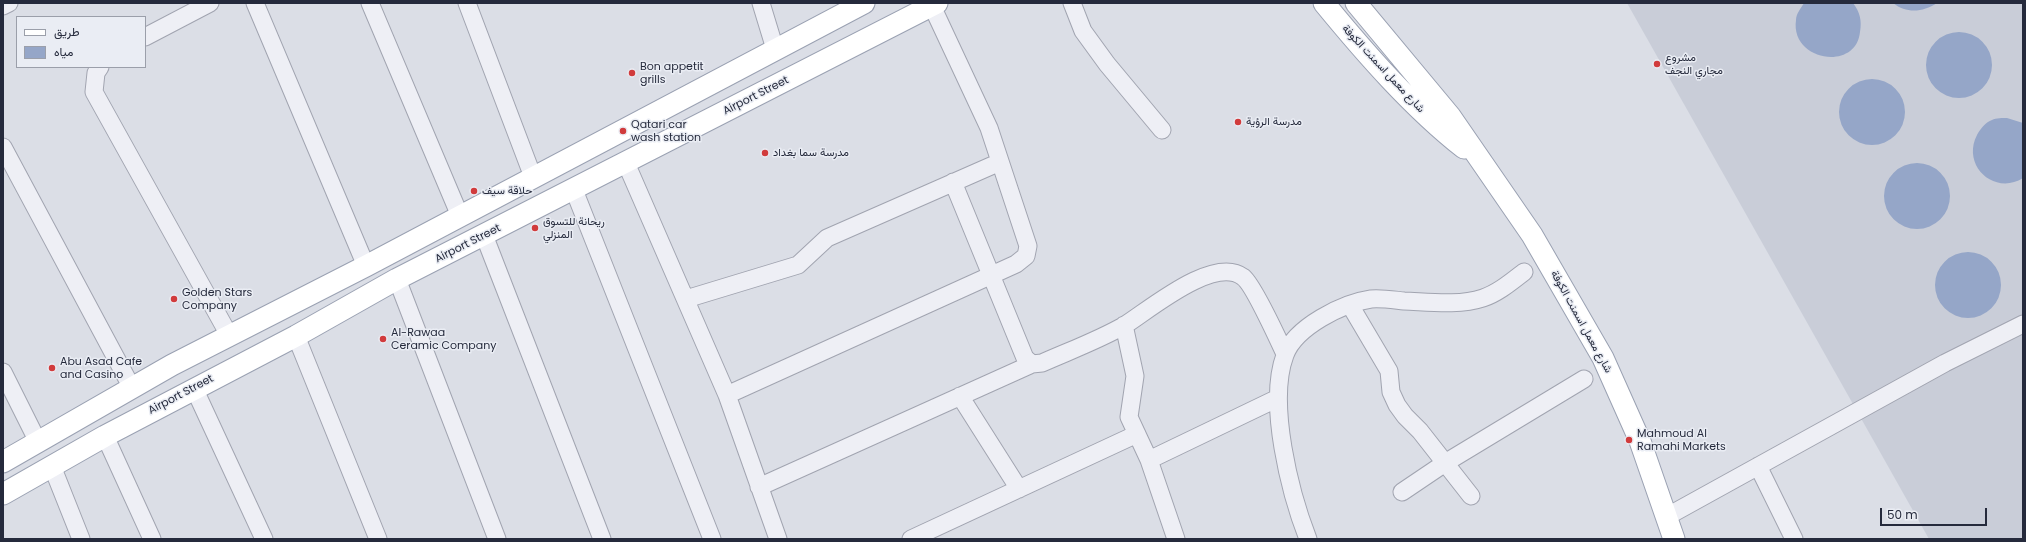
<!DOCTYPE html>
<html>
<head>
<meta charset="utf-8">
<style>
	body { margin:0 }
	#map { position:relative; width:2026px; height:542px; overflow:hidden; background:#dbdee6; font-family:Poppins,Vazirmatn,sans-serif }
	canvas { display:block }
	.frame { position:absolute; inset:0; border:4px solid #252a3c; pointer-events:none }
	.legend { position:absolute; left:16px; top:16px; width:130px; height:52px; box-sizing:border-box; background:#eaedf4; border:1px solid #9b9faa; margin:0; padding:5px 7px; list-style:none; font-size:12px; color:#252a3c }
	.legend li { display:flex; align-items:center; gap:8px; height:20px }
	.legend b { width:20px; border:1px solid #9b9faa }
	.scale { position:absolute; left:1880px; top:508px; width:107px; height:18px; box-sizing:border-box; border:2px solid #252a3c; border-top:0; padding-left:5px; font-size:12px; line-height:14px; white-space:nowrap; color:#252a3c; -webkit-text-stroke:3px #eaedf4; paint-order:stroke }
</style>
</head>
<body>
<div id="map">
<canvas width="2026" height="542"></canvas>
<div class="frame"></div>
<ul class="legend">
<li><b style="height:5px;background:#fff"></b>طريق</li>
<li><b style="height:11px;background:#95a6c8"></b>مياه</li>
</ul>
<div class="scale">50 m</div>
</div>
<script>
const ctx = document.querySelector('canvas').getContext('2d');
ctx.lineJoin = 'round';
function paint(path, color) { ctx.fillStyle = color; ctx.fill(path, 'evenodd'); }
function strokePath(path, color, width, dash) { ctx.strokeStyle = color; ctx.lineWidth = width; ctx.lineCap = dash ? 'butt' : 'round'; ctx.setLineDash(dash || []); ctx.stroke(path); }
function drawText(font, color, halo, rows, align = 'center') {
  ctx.font = font + ' Poppins,Vazirmatn,sans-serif'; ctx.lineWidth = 3; ctx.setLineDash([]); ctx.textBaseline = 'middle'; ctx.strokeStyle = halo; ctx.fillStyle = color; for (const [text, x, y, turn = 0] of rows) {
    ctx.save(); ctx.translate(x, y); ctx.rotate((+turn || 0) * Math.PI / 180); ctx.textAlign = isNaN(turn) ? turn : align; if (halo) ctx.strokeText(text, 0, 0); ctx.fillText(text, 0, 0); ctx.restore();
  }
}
paint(new Path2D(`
	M 1627,3 L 2023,3 L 2023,539 L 1929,539 Z`), '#c9cdd8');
paint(new Path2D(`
	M 1804,3 L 1853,3 C 1860,12 1862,21 1860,32 C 1856,72 1790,61 1796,20 C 1796,14 1801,8 1804,3 Z
	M 1893,3 L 1937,3 C 1923,12 1907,14 1893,3 Z
	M1926 65a33 33 0 1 1 66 0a33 33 0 1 1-66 0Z
	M1839 112a33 33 0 1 1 66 0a33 33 0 1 1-66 0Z
	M 2007,118 L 2023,123 L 2023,178 C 1995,196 1961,166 1977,135 C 1980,129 1986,122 1992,120 C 1996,118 2003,118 2007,118 Z
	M1884 196a33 33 0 1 1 66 0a33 33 0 1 1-66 0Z
	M1935 285a33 33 0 1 1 66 0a33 33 0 1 1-66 0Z`), '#95a6c8');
const minor = new Path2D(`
	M 255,3 L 366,266
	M 370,3 L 460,216
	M 467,3 L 533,177
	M 761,3 L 775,49
	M 1072,3 L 1083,31 L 1107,64 L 1162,130
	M 3,6 L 9,3
	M 145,37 L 210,3
	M 100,67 L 96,73 L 94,92 L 229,335
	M 3,147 L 132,388
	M 626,163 L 727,395 L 778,539
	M 953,182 L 1025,358 L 1032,364
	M 574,190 L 712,539
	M 484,235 L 602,539
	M 397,279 L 497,539
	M 686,299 L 798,265 L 827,238 L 1000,162
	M 1350,305 L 1389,371 L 1391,392 L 1397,405 L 1405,416 L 1420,431 L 1471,496
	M 1124,325 L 1135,376 L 1129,417 L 1149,460 L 1176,539
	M 296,336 L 378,539
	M 3,372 L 38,442
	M 194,388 L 264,539
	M 727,395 L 1016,264 L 1026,256 L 1028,246 L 989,128 L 932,6
	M 960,396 L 1019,489
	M 105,436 L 152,539
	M 1149,460 L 1278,398
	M 52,466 L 81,539
	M 1758,466 L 1794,539
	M 759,487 L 1032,364 L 1042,363 C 1069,351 1099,340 1125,325 C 1149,310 1214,255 1243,277 C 1253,284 1278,339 1285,354
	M 1402,492 L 1445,463 L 1584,379
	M 1666,517 L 1945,363 L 2023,324
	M 911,539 L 1137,434
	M 1308,539 C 1290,493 1267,403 1285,355 C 1295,327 1343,303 1371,299 C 1381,298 1394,300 1404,301 C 1429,302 1459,306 1483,298 C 1498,293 1511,282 1524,272`);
const major = new Path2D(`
	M 1324,3 C 1365,53 1413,108 1464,148
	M 1356,3 L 1450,116 L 1532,235 L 1603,358 L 1640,441 L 1674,539
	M 3,462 L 172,365 L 366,266 L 864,3
	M 3,494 L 105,436 L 296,336 L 397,279 L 937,3`);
strokePath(minor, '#a1a4b0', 19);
strokePath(major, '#9aa1b2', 23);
strokePath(minor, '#eeeff5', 17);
strokePath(major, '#fff', 21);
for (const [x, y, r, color] of [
	[1657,64,4,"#d13b3c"],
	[632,73,4,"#d13b3c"],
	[1238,122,4,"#d13b3c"],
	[623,131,4,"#d13b3c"],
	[765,153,4,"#d13b3c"],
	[474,191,4,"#d13b3c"],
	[535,228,4,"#d13b3c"],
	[174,299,4,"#d13b3c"],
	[383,339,4,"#d13b3c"],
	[52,368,4,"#d13b3c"],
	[1629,440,4,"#d13b3c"]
]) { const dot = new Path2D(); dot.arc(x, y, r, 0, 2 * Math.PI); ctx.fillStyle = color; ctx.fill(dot); strokePath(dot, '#eaedf4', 1.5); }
drawText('11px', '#252a3c', '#eaedf4', [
	["مشروع",1665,58],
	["مجاري النجف",1665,71],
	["Bon appetit",640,67],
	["grills",640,80],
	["مدرسة الرؤية",1246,122],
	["Qatari car",631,125],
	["wash station",631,138],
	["مدرسة سما بغداد",773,153],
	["حلاقة سيف",482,191],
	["ريحانة للتسوق",543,222],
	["المنزلي",543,235],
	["Golden Stars",182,293],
	["Company",182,306],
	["Al-Rawaa",391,333],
	["Ceramic Company",391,346],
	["Abu Asad Cafe",60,362],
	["and Casino",60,375],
	["Mahmoud Al",1637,434],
	["Ramahi Markets",1637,447]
], 'left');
drawText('11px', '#252a3c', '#eaedf4', [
	["شارع معمل اسمنت الكوفة",1383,69,47],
	["Airport Street",756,96,-27],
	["Airport Street",468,244,-27],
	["شارع معمل اسمنت الكوفة",1581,322,61],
	["Airport Street",181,395,-28]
]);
</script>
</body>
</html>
